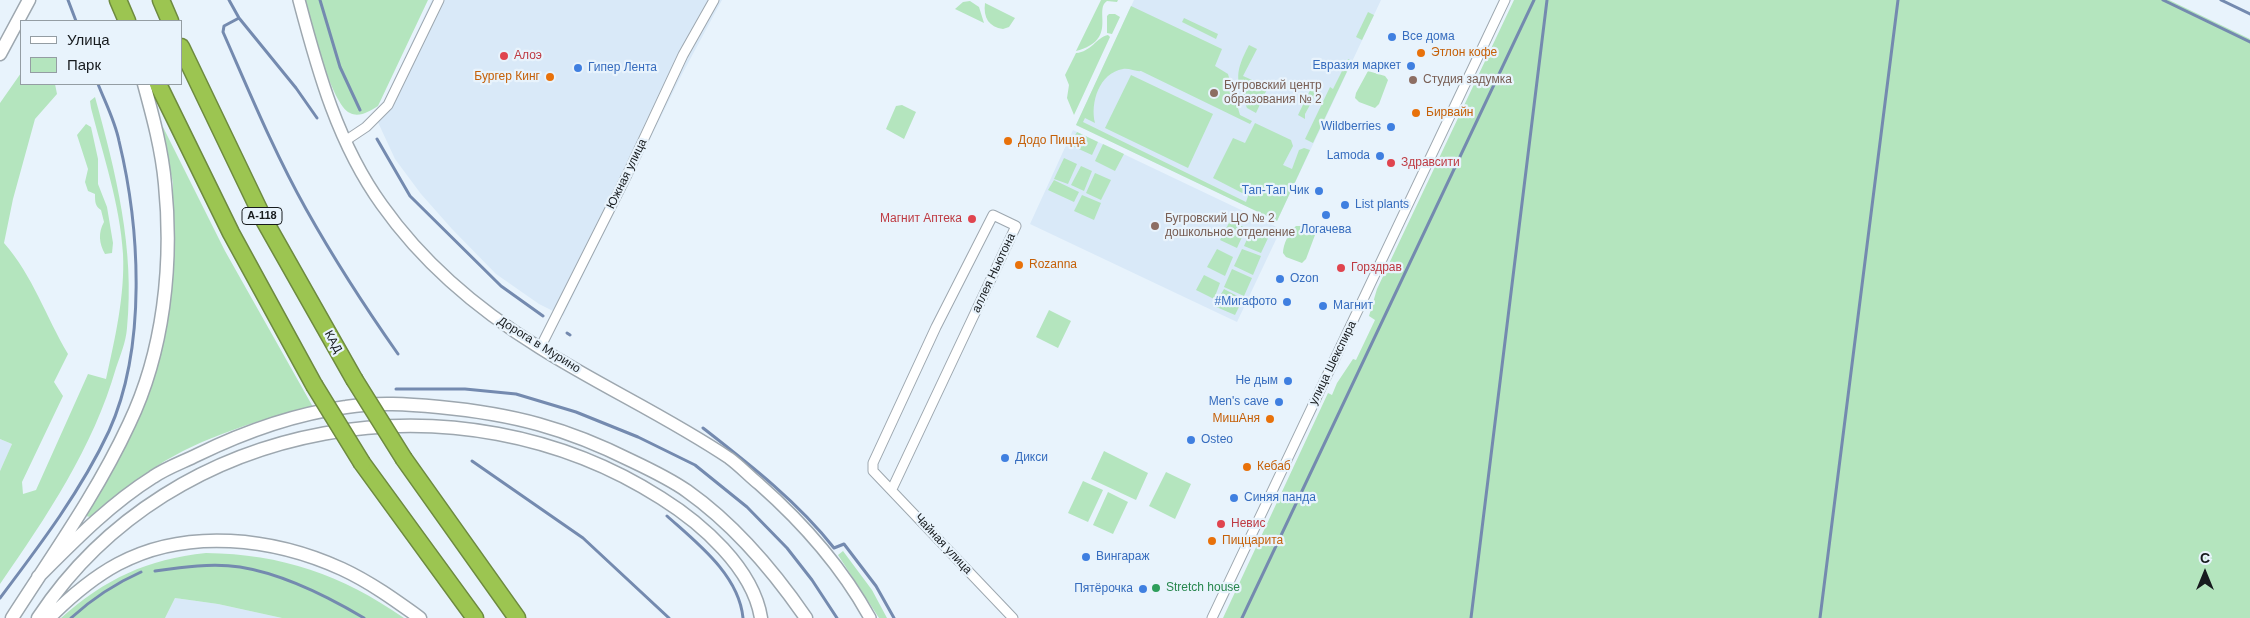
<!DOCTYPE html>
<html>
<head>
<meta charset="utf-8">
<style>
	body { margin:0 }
	#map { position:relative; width:2250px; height:618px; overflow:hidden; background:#e8f3fc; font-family:Arial,sans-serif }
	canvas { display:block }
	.legend { position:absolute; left:20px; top:20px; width:162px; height:65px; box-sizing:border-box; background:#e8f3fc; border:1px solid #949da3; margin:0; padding:6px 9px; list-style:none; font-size:15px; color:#171b1e }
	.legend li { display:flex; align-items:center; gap:10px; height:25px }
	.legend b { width:25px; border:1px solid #949da3 }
	.north { position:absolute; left:2180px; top:548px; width:50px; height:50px; -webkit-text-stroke:4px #e8f3fc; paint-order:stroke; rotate:0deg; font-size:14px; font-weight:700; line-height:20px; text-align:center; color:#171b1e }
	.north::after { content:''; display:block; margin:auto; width:18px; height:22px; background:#171b1e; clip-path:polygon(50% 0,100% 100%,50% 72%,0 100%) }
</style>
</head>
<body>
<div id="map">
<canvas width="2250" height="618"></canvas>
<ul class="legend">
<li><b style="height:6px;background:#fff"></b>Улица</li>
<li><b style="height:14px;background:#b4e5be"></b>Парк</li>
</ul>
<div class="north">С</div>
</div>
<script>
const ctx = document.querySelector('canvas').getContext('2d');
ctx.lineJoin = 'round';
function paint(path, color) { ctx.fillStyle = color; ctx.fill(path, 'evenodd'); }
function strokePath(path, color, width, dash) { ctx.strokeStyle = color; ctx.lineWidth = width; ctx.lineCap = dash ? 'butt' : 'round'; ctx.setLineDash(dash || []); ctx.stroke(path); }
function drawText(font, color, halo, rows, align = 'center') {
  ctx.font = font + ' Arial,sans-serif'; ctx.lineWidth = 4.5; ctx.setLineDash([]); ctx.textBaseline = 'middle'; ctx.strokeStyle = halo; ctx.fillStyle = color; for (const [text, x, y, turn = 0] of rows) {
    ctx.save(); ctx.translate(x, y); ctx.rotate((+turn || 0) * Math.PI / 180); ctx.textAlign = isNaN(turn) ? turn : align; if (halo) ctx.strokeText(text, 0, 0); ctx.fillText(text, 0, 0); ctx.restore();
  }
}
paint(new Path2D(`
	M 432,0 L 722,0 L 681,76 L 563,316 L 539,304 L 496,274 L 452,229 L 421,194 L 395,159 L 376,118 Z
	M 1134,0 L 1381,0 L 1277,221 L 1076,125 Z
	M 1073,130 L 1281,229 L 1237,322 L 1030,224 Z
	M 0,439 L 12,444 L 0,471 Z
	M 175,598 L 218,604 L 282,618 L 165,618 Z`), '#d9e9f8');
paint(new Path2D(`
	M 305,0 L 428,0 L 378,106 C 370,111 359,118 350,113 C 331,104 311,22 305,0 Z
	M 1101,0 L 1118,0 L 1117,2 L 1107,1 C 1093,10 1119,40 1076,51 Z
	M 1514,0 L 2169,0 L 2250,39 L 2250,618 L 1223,618 L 1328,393 L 1332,395 L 1337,383 L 1353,359 L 1356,360 L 1375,320 L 1369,316 L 1377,289 Z
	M 970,1 L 979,7 L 984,23 L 955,9 L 963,2 Z
	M 985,3 L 1015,18 L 1009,27 L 1003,29 C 989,27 983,18 985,3 Z
	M 1131,6 L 1222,49 L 1215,66 L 1228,74 L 1240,115 L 1252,121 L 1250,124 L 1141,71 C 1137,72 1129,68 1123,69 C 1099,73 1090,103 1095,123 L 1085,118 L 1083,122 L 1246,202 L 1248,196 L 1213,178 L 1233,138 L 1245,143 L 1255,123 L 1291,140 L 1293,146 L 1283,165 L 1292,169 L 1299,150 L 1304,148 L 1310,150 L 1277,221 L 1076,125 Z
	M 1368,12 L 1374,15 L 1362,40 L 1356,37 Z
	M 1109,14 L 1115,14 L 1120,17 L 1112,34 L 1107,33 L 1107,16 Z
	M 1184,18 L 1218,34 L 1216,39 L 1182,22 Z
	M 1108,35 L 1110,37 L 1074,115 L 1067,98 L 1069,85 L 1065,75 L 1076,53 C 1091,52 1097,37 1108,35 Z
	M 1249,45 L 1257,49 L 1243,76 L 1268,87 L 1256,113 L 1247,108 C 1235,79 1235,72 1249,45 Z
	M 1348,59 L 1352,61 L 1313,143 L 1305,139 L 1330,87 L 1333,89 Z
	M 1368,71 L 1385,76 L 1388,80 L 1379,104 L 1375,108 L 1359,102 L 1355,98 L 1356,93 Z
	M 21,73 L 21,84 L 55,84 L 57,94 L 35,119 L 13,199 L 4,243 C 33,276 46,317 68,354 L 54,382 L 63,396 L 22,482 L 23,494 L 36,490 L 88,374 L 106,379 C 115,339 125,295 123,254 C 120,204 103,155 91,108 L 90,101 L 95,97 C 116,173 135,249 127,328 C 126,342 120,356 116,368 C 93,448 47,516 0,584 L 0,471 L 12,444 L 0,439 L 0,103 Z
	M 1131,75 L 1213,114 L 1188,168 L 1105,128 Z
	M 1315,80 L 1322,83 L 1305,114 L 1305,119 L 1298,115 Z
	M 902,105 L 916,112 L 904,139 L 886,129 L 896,106 Z
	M 86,124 L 91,127 L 98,159 L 98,184 L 107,207 L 113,243 L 112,253 L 105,254 C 99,243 98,233 104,222 L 101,210 C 95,206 95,202 95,194 L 88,191 L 85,182 L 88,169 L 77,135 Z
	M 163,127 L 225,251 L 313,407 C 263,418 200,438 157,466 C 133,482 112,499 90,517 L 86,516 L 122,450 L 173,259 L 173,183 L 161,129 Z
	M 1077,132 L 1098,142 L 1092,155 L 1070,145 Z
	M 1103,144 L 1124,154 L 1115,171 L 1095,161 Z
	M 1064,158 L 1077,164 L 1068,184 L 1054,179 Z
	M 1081,166 L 1092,171 L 1084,191 L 1071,185 Z
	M 1095,173 L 1111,180 L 1101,200 L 1086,193 Z
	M 1054,180 L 1079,192 L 1074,202 L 1048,190 Z
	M 1082,195 L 1101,203 L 1094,220 L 1074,211 Z
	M 1230,221 L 1246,228 L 1237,248 L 1220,240 Z
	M 1296,226 L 1301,226 L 1315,235 L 1306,259 L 1302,263 L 1286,257 L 1283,253 C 1283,245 1289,231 1296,226 Z
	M 1252,228 L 1269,236 L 1261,253 L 1244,246 Z
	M 1217,249 L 1233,257 L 1225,276 L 1207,267 Z
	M 1242,249 L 1261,256 L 1253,275 L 1234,266 Z
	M 1232,269 L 1252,278 L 1244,296 L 1224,287 Z
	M 1204,275 L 1220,283 L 1214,299 L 1196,290 Z
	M 1224,289 L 1243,299 L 1235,315 L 1214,306 Z
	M 1049,310 L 1071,321 L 1058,348 L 1036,337 Z
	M 1104,451 L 1148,473 L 1136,500 L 1091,479 Z
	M 1166,472 L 1191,484 L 1175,519 L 1149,506 Z
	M 1083,481 L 1103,490 L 1088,522 L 1068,513 Z
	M 1108,492 L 1128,502 L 1113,534 L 1093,525 Z
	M 843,551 L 872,590 L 887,618 L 879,618 L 838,555 Z
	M 206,553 C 282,554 342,575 404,618 L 282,618 L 218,604 L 175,598 L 165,618 L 61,618 C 105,579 147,559 206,553 Z`), '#b4e5be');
strokePath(new Path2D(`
	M 68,0 L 76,21
	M 229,0 L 239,18 L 296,88 L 317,118
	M 320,0 L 340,67 L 360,110
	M 2163,0 L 2250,42
	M 2221,0 L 2250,14
	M 239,18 L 224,26 L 223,32 C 249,91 274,152 306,209 C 334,259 365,307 398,354
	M 377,139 L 410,196 L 501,286 L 543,316
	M 567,333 L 570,335
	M 396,389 L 465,389 L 516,394 L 576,412 L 638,437 L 695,465 L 747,507 L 787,548 L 812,580 L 837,618
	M 703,428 C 749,464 798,502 834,548 L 844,544 L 876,586 L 894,618
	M 472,461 L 583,538 L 669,618
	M 667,516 C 697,543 739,575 743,618
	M 155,571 C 183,567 212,563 240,567 C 284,574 327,596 364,618
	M 0,598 C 40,545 81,491 109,431 C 147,347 140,228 119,141 C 115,121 105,102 98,84
	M 71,618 C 93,598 114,584 141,572
	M 1242,618 L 1534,0
	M 1471,618 L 1547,0
	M 1820,618 L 1898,0`), '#748aaf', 3);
const minor = new Path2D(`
	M 345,141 L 366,127 L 388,105 L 439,0
	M 540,348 L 626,177 L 683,55 L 714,0
	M 892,489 L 1016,226 L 993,215 L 936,327 L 873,463 L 873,471 L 1013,618
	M 1212,618 L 1505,0`);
const tertiary = new Path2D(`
	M 299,0 C 318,72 338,144 382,205 C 423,263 480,311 540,348 C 602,387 668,417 729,458 C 740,466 749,476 759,484 C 802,522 842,567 870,618`);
const secondary = new Path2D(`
	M 0,54 L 29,0
	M 38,577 C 74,541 110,504 153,477 C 166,468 183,462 197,455 C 244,432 294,414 346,407 C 377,402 408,404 439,407 C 513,414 566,428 632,461 C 651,470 670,479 687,491 C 735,525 773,570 806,618
	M 12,618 C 53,554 97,493 129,424 C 164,351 173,264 165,184 C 162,150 153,117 144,84
	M 38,618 C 172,415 460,369 661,498 C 701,523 753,568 761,618
	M 49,618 C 70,597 92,578 118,564 C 187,527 274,538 342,569 C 370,582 395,600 420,618`);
const motorway = new Path2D(`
	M 118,0 L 127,21
	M 161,0 L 170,21
	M 181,47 L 264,220 L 354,379
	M 158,84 L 231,233 L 314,385
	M 404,459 L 517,618
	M 362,463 L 475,618`);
strokePath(minor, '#9da7af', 11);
strokePath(tertiary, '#9da7af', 14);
strokePath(secondary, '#9da7af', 15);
strokePath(motorway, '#6d8a3f', 19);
strokePath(minor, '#fff', 9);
strokePath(tertiary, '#fff', 11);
strokePath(secondary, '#fff', 12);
strokePath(motorway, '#9cc551', 16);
const motorwayBridge = new Path2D(`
	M 354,379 L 404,459
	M 314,385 L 362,463`);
strokePath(motorwayBridge, '#6d8a3f', 19, []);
strokePath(motorwayBridge, '#9cc551', 16);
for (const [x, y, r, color] of [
	[1392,37,5,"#3f7fe0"],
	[1421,53,5,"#e8710a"],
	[504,56,5,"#e0444e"],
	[1411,66,5,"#3f7fe0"],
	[578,68,5,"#3f7fe0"],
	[550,77,5,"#e8710a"],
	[1413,80,5,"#8d6e63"],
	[1214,93,5,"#8d6e63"],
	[1416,113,5,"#e8710a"],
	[1391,127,5,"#3f7fe0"],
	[1008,141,5,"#e8710a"],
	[1380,156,5,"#3f7fe0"],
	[1391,163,5,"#e0444e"],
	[1319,191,5,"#3f7fe0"],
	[1345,205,5,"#3f7fe0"],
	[1326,215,5,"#3f7fe0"],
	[972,219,5,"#e0444e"],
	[1155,226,5,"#8d6e63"],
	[1019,265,5,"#e8710a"],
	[1341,268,5,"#e0444e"],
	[1280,279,5,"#3f7fe0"],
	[1287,302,5,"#3f7fe0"],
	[1323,306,5,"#3f7fe0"],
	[1288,381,5,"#3f7fe0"],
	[1279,402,5,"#3f7fe0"],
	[1270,419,5,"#e8710a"],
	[1191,440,5,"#3f7fe0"],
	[1005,458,5,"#3f7fe0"],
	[1247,467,5,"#e8710a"],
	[1234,498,5,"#3f7fe0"],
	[1221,524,5,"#e0444e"],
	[1212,541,5,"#e8710a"],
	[1086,557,5,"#3f7fe0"],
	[1156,588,5,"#2e9e5b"],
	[1143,589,5,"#3f7fe0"]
]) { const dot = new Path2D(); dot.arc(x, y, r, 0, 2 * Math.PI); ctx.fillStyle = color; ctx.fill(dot); strokePath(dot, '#e8f3fc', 2); }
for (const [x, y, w] of [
	[262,216,40]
]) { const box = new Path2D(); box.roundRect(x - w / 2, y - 8.5, w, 17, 4); ctx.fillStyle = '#e8f3fc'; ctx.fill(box); strokePath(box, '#171b1e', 1); }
drawText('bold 11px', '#171b1e', null, [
	["А-118",262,216]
]);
drawText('12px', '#366cbe', '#e8f3fc', [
	["Все дома",1402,37],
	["Евразия маркет",1401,66,"right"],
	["Гипер Лента",588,68],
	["Wildberries",1381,127,"right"],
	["Lamoda",1370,156,"right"],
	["Тап-Тап Чик",1309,191,"right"],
	["List plants",1355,205],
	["Логачева",1326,230,"center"],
	["Ozon",1290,279],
	["#Мигафото",1277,302,"right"],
	["Магнит",1333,306],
	["Не дым",1278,381,"right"],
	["Men's cave",1269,402,"right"],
	["Osteo",1201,440],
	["Дикси",1015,458],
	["Синяя панда",1244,498],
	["Вингараж",1096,557],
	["Пятёрочка",1133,589,"right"]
], 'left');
drawText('12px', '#c56008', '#e8f3fc', [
	["Этлон кофе",1431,53],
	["Бургер Кинг",540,77,"right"],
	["Бирвайн",1426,113],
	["Додо Пицца",1018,141],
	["Rozanna",1029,265],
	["МишАня",1260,419,"right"],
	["Кебаб",1257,467],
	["Пиццарита",1222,541]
], 'left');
drawText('12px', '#be3a42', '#e8f3fc', [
	["Алоэ",514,56],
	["Здравсити",1401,163],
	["Магнит Аптека",962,219,"right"],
	["Горздрав",1351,268],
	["Невис",1231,524]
], 'left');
drawText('12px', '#785e54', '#e8f3fc', [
	["Студия задумка",1423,80],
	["Бугровский центр",1224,86],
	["образования № 2",1224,100],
	["Бугровский ЦО № 2",1165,219],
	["дошкольное отделение",1165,233]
], 'left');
drawText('12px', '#171b1e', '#e8f3fc', [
	["Южная улица",627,174,-64],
	["аллея Ньютона",994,273,-65],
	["КАД",333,342,61],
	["Дорога в Мурино",539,345,32],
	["улица Шекспира",1333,363,-64],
	["Чайная улица",943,544,47]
]);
drawText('12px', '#27864d', '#e8f3fc', [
	["Stretch house",1166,588]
], 'left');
</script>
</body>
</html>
